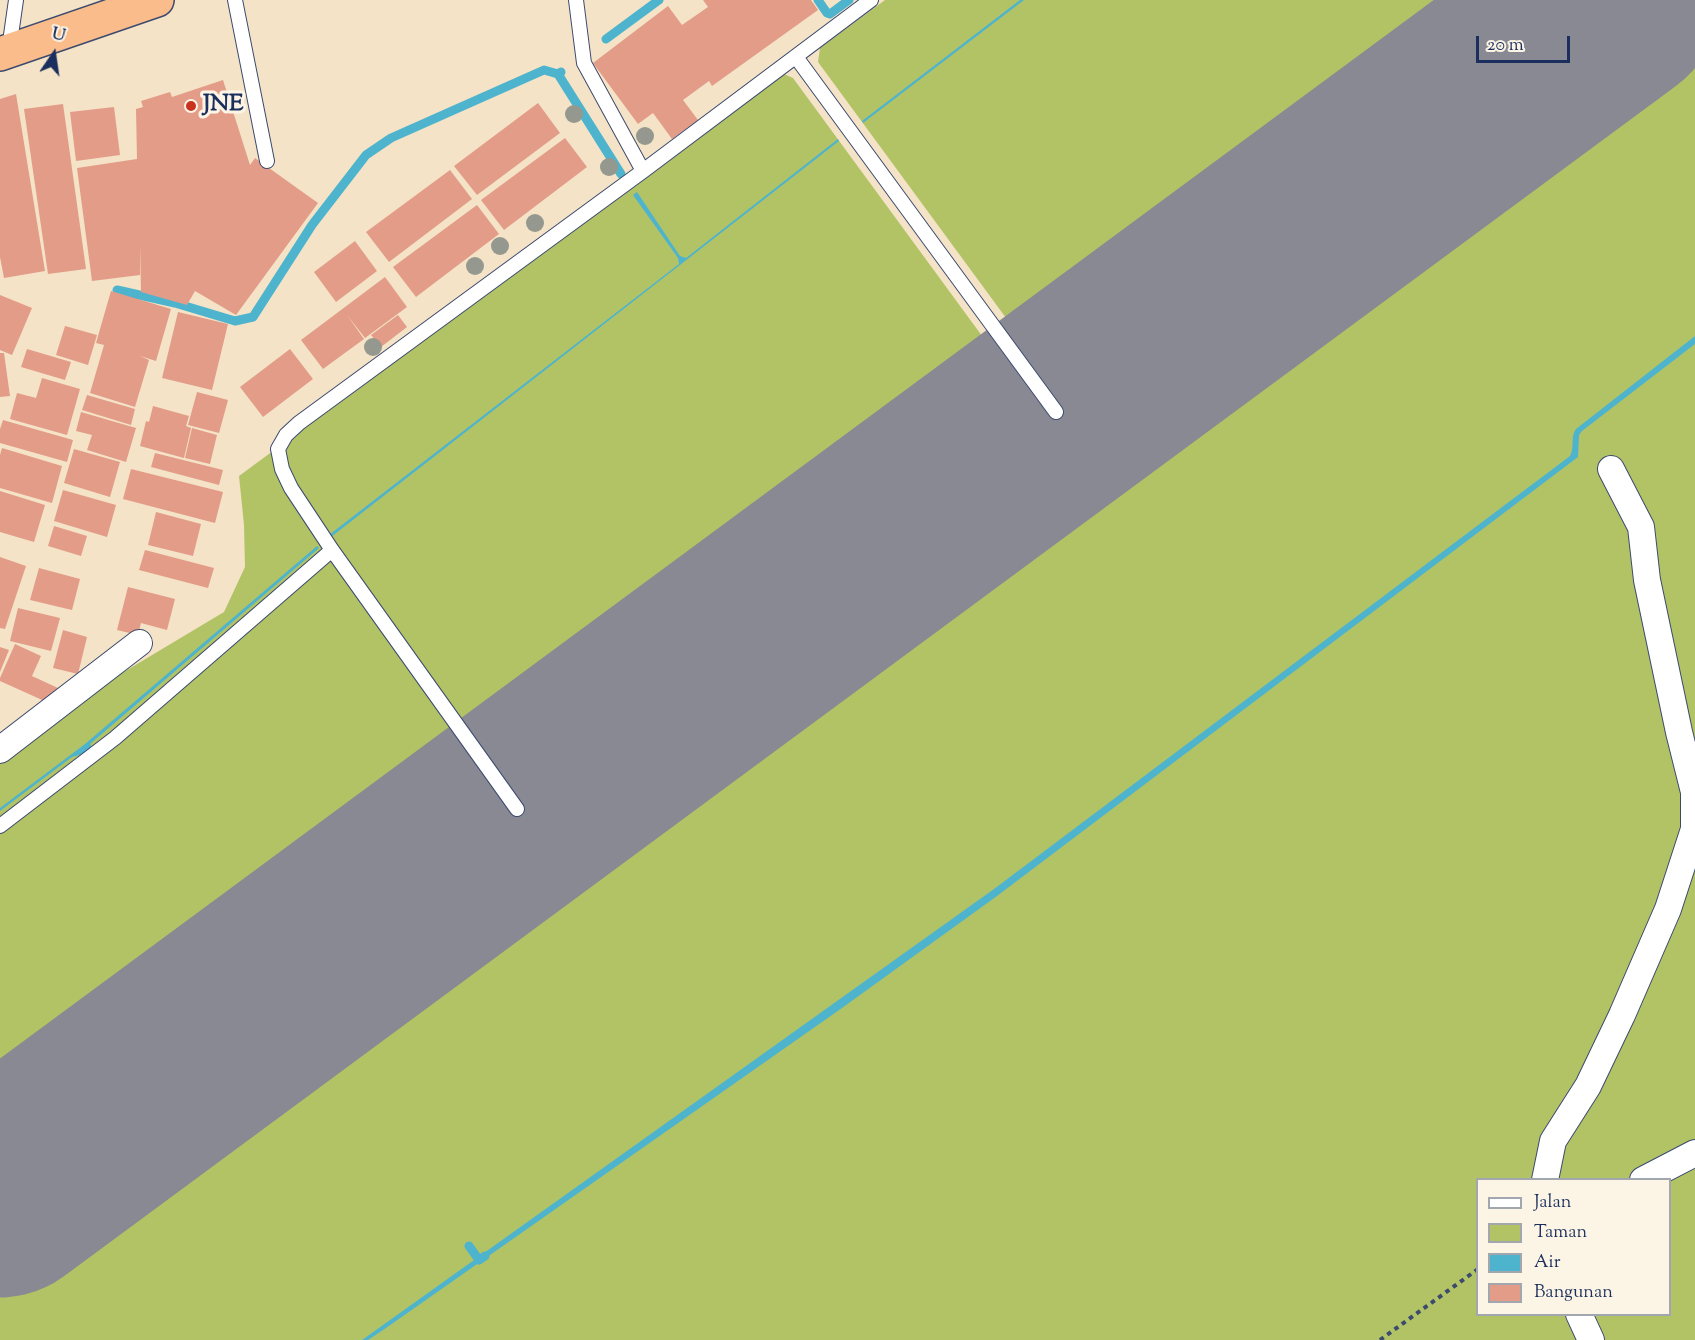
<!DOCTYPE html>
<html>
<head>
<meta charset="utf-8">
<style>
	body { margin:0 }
	#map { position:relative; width:1695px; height:1340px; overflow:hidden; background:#f4e3c7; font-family:"Sorts Mill Goudy",serif }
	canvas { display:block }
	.legend { position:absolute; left:1476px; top:1178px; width:195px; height:138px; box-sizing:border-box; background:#fcf5e5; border:2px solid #a2a6af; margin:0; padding:8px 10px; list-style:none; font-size:18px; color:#1b2f5e }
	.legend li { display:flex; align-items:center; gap:12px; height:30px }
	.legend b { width:30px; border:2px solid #a2a6af }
	.north { position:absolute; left:24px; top:24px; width:60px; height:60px; -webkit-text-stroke:4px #fcf5e5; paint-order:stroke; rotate:13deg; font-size:16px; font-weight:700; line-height:24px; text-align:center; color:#1b2f5e }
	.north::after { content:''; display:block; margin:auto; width:21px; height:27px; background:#1b2f5e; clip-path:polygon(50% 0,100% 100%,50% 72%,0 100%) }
	.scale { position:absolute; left:1476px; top:36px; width:94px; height:27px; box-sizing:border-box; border:3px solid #1b2f5e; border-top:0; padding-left:8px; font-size:18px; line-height:21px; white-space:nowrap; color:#1b2f5e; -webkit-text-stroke:4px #fcf5e5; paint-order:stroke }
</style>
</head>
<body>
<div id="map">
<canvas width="1695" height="1340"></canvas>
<ul class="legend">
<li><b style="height:8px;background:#fff"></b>Jalan</li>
<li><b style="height:16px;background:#b2c366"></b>Taman</li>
<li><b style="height:16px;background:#4eb4cd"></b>Air</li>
<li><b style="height:16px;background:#e39c88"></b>Bangunan</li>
</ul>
<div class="north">U</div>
<div class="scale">20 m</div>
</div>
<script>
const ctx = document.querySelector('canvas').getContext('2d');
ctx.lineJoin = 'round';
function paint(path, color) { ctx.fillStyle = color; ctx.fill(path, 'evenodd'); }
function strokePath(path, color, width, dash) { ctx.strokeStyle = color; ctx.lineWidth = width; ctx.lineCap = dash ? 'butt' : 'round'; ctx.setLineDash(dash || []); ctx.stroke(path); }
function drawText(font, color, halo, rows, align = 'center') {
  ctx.font = font + ' "Sorts Mill Goudy",serif'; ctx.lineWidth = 6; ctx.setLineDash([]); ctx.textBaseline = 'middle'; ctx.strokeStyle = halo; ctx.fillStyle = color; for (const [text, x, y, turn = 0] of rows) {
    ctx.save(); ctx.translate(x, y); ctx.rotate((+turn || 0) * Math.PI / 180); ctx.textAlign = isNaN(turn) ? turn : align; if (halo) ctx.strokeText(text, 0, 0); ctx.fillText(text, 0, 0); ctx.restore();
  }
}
paint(new Path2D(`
	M 885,0 L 1493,0 L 1033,340 L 1020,337 L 818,62 L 820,48 Z
	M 1695,30 L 1695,1340 L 0,1340 L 0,1280 ZM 1478,1180 L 1670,1180 L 1670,1314 L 1478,1314 Z
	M 784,74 L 793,78 L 996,355 L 997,358 L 995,367 L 0,1102 L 0,763 L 27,737 L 112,679 L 224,612 L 245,567 L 244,525 L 239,476 Z`), '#b2c366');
paint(new Path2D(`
	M 1020,0 L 1024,0 L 863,123 L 862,121 Z
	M 838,139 L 839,141 L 331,537 L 329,535 L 679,264 L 678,258 L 633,195 L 637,192 L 680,256 L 686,258 Z
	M 1695,336 L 1695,344 L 1582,431 L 1579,435 L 1578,457 L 997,896 L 842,1008 L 386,1328 L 368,1340 L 362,1340 L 994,889 L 1570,456 C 1575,447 1570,437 1576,429 Z
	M 317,546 L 319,548 L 90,744 L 93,749 L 89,752 L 72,757 L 0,811 L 0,808 L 85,744 Z`), '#4eb4cd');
strokePath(new Path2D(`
	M 818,0 L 827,13 L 830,14 L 849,0
	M 606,39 L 659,0
	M 561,72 L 558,74 L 621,174
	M 117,290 L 175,303 L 235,321 L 253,317 L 312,225 L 366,155 L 391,138 L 544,70 L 558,74
	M 469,1246 L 479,1260 L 485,1256`), '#4eb4cd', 9);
strokePath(new Path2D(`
	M 0,1191 L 1613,0`), '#888992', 213);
paint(new Path2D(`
	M 703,0 L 811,0 L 818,10 L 712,86 L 709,81 L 683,100 L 698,120 L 672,139 L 653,113 L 638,124 L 593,63 L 668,6 L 682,25 L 708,7 Z
	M 223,80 L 250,165 L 255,158 L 318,203 L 236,315 L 195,291 L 187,305 L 141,292 L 140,244 L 140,275 L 92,281 L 77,168 L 137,159 L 136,109 L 143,107 L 141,101 L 170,92 L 172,97 Z
	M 16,94 L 45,271 L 4,278 L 0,257 L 0,99 Z
	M 538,103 L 560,133 L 477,195 L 454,166 Z
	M 63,104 L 86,269 L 48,274 L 24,109 Z
	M 114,107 L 120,155 L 76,161 L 70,112 Z
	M 565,138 L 587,167 L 504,230 L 481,200 Z
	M 450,170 L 472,199 L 389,262 L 366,232 Z
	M 477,205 L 499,234 L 416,297 L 393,267 Z
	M 355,241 L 377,271 L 336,302 L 314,272 Z
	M 385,277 L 407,307 L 365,338 L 347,315 L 364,339 L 323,369 L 301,340 Z
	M 111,291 L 171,309 L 156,361 L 140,356 L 149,360 L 135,407 L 90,393 L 104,345 L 96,343 Z
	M 0,295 L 32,308 L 12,355 L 0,350 Z
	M 178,312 L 228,324 L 212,390 L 162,378 Z
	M 398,315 L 407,327 L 381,347 L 371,335 Z
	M 65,326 L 97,335 L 88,365 L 56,355 Z
	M 27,349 L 71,362 L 65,380 L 21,367 Z
	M 290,349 L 313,379 L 263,417 L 240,387 Z
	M 0,353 L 4,353 L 10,396 L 0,397 Z
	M 42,378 L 80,389 L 67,435 L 10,419 L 17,393 L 36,398 Z
	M 197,392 L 228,400 L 219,433 L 188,425 Z
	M 87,395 L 135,409 L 131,425 L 82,410 Z
	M 153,406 L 189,416 L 186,426 L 191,428 L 184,458 L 140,446 L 146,421 L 149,422 Z
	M 81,412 L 136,428 L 126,462 L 87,450 L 92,435 L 76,431 Z
	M 3,420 L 73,440 L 67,462 L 0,443 L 0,429 Z
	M 192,428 L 217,435 L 210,464 L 185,458 Z
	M 2,448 L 62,466 L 52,503 L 0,488 L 0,455 Z
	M 74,449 L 120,462 L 110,497 L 64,483 Z
	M 155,453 L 223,470 L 219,485 L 151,467 Z
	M 131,469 L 223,492 L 215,523 L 123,499 Z
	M 63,490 L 116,505 L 107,537 L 54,521 Z
	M 0,491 L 45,505 L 34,542 L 0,532 Z
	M 156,512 L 201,524 L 193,556 L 148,545 Z
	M 54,526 L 87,536 L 81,556 L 48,546 Z
	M 145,550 L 214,568 L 208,588 L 139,570 Z
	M 0,557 L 26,566 L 5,629 L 0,628 Z
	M 39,568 L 80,579 L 72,610 L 30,600 Z
	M 128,587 L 175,599 L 167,630 L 141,623 L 138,635 L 117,630 Z
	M 18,608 L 60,618 L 51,651 L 10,641 Z
	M 63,630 L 87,637 L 78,674 L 53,668 Z
	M 15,644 L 41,656 L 32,676 L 58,688 L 51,704 L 0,681 L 0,678 Z
	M 0,647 L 9,650 L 0,672 Z`), '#e39c88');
const lane = new Path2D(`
	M 235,0 L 267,161
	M 576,0 L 584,63 L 643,171
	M 9,49 L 16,0
	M 796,57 L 1056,412
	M 517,809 L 332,550 L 291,488 L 282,469 L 278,449 L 286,435 L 299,423 L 643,171 L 871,0
	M 0,826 L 115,738 L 332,550`);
const street = new Path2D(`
	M 0,750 L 139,643
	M 1545,1180 L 1553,1141 L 1588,1086 L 1622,1015 L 1668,909 L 1694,829 L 1694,792 L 1679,732 L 1647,580 L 1641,527 L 1611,469
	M 1643,1180 L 1695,1153
	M 1579,1314 L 1591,1340`);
const highway = new Path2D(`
	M 0,54 L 157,0`);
strokePath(lane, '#3c4a6e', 16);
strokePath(street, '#3c4a6e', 28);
strokePath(highway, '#3c4a6e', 36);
strokePath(new Path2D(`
	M 1380,1340 L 1478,1269`), '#3c4a6e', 4, [4.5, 4.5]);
strokePath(lane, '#fff', 14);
strokePath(street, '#fff', 26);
strokePath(highway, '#f9bc8a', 33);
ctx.fillStyle = '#95988e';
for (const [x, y] of [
	[574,114],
	[645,136],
	[609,167],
	[535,223],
	[500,246],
	[475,266],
	[373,347]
]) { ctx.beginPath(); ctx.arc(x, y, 9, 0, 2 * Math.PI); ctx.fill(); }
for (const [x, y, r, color] of [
	[191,106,6,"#c8321e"]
]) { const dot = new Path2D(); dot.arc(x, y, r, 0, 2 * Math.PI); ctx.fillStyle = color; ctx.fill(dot); strokePath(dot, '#fcf5e5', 2); }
drawText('bold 24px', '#1b2f5e', '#fcf5e5', [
	["JNE",203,106]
], 'left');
</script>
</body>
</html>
